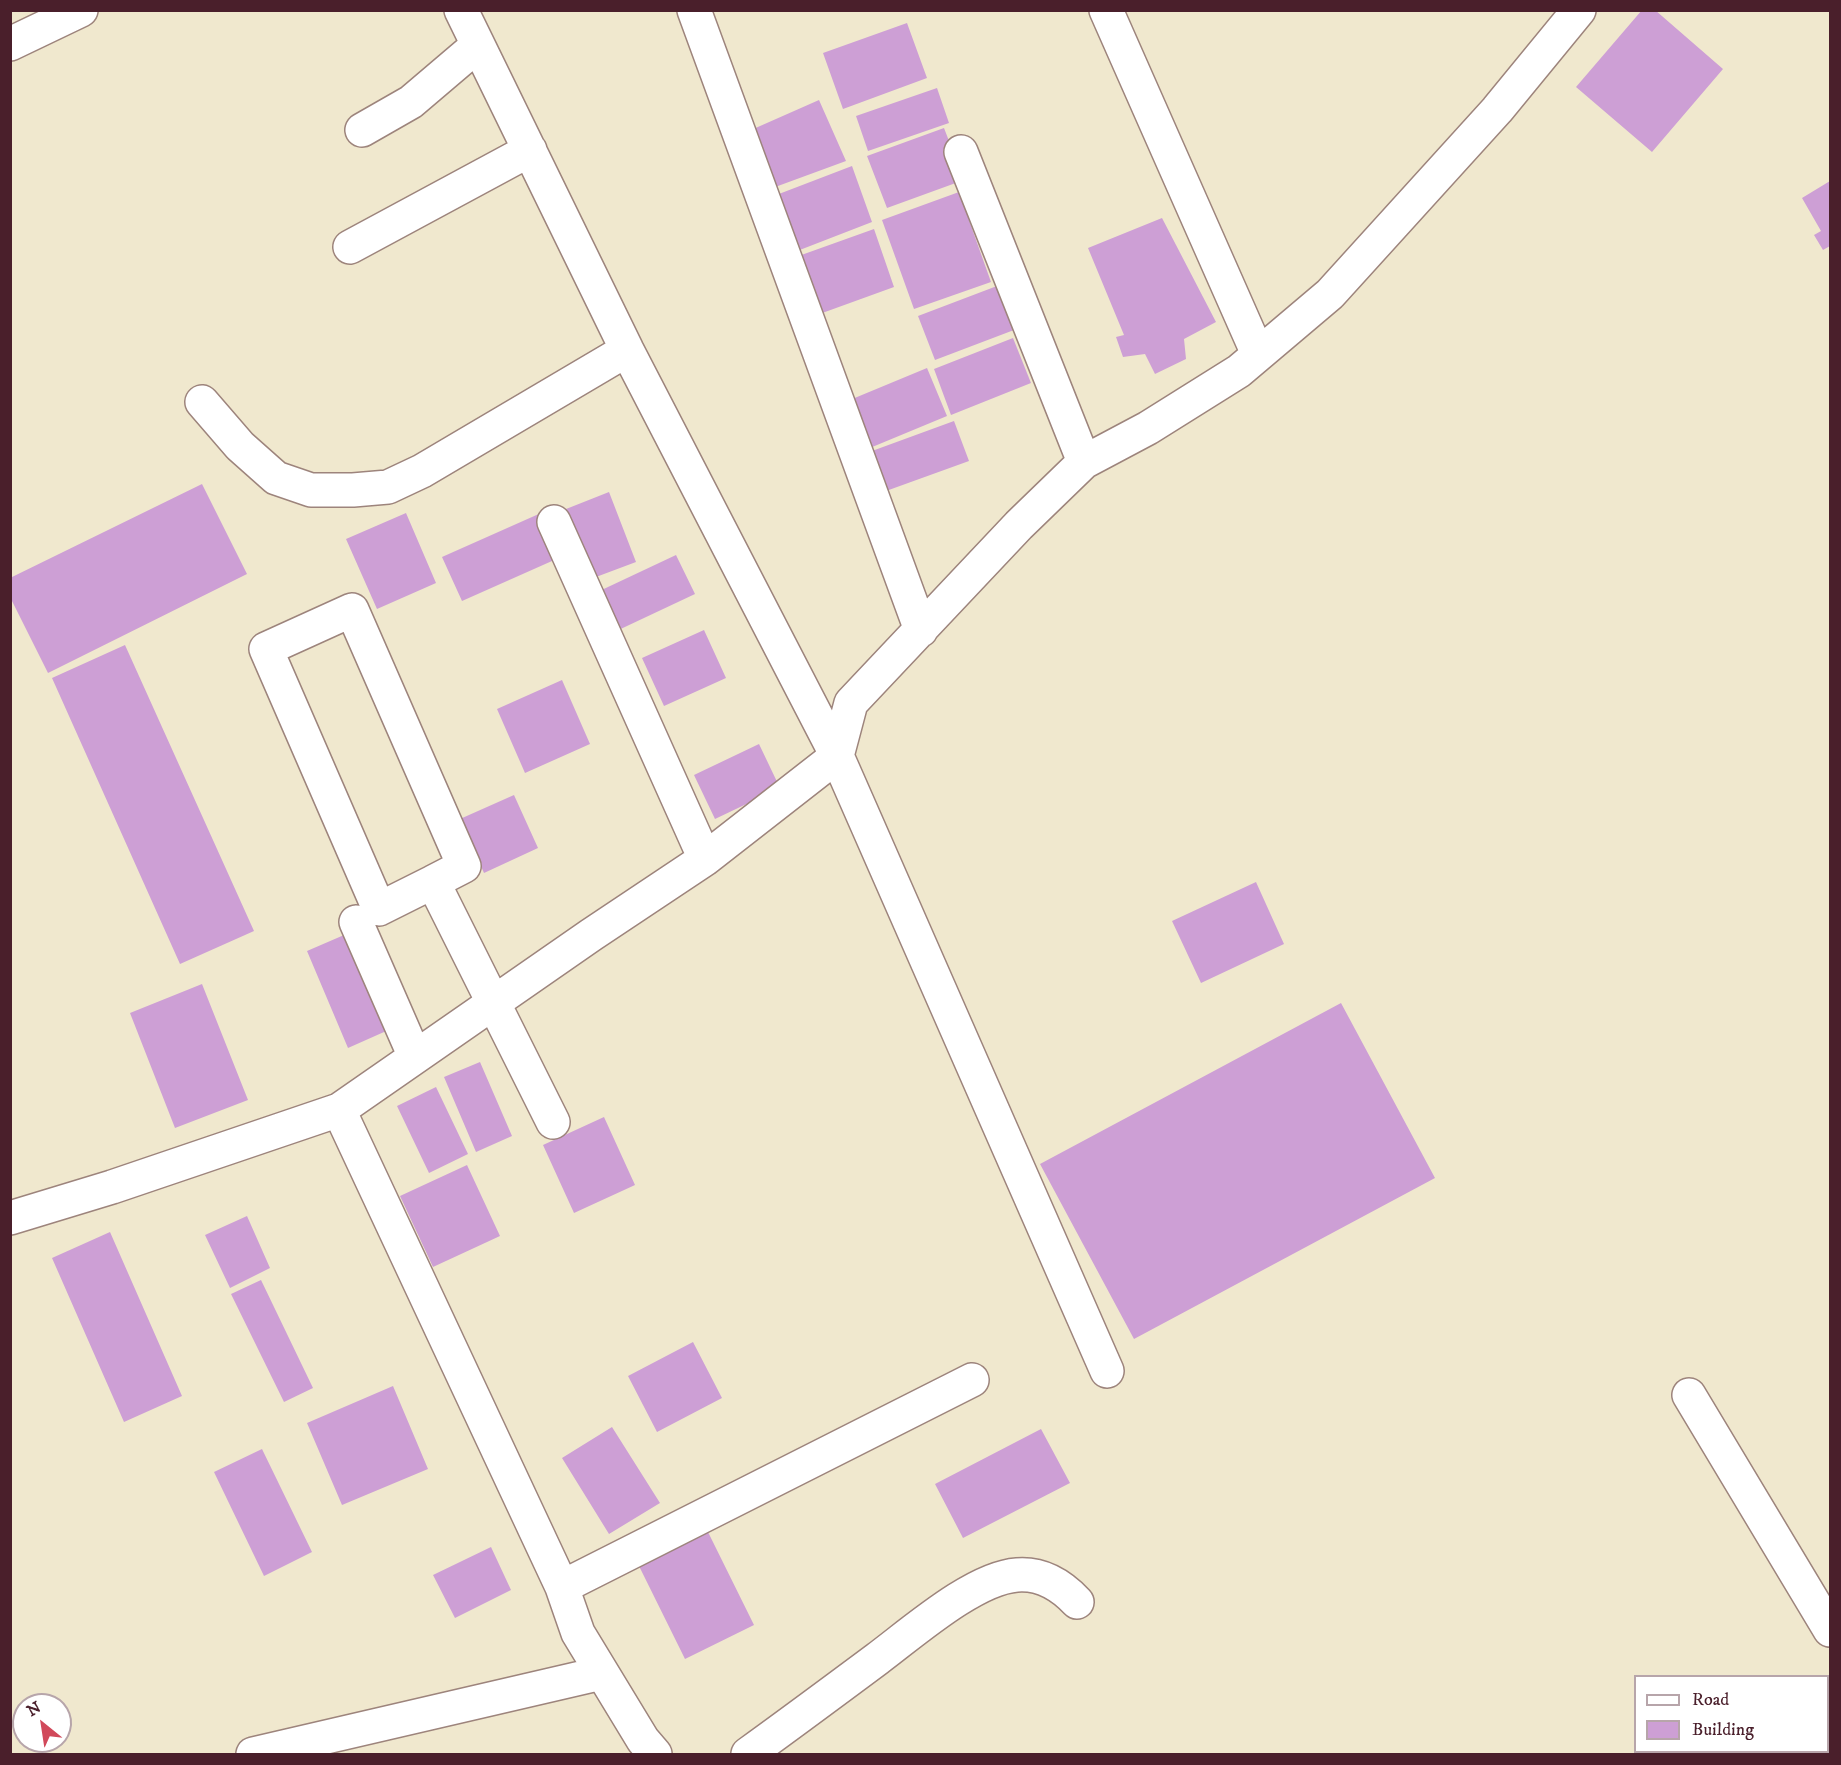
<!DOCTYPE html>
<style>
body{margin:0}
#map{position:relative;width:1841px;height:1765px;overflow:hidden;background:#f0e8ce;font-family:"IM FELL DW Pica",serif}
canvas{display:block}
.frame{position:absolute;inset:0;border:12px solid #4a1f2b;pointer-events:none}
.legend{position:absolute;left:1634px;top:1675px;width:195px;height:78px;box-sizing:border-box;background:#fff;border:2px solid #b7a5aa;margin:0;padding:8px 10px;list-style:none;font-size:18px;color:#4a1f2b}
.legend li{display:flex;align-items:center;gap:12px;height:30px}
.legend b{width:30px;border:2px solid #b7a5aa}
.north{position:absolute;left:12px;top:1693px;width:60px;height:60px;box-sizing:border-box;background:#fff;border:2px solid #b7a5aa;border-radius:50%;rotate:330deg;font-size:16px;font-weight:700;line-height:24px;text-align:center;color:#4a1f2b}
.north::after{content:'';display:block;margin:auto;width:21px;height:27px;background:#d1495b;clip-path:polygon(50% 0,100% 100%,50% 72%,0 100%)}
</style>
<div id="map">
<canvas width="1841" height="1765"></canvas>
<div class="frame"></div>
<ul class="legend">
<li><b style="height:8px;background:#fff"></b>Road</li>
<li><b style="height:16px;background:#cd9fd5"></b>Building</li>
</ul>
<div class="north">N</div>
</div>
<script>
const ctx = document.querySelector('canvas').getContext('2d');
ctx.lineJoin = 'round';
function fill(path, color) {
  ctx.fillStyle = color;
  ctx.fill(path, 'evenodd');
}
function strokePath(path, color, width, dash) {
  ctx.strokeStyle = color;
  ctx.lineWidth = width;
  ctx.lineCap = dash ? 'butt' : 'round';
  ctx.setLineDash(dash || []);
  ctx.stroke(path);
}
fill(new Path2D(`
 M1642 10H1655L1723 69 1652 152 1576 87Z
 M907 23 927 78 843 109 823 53Z
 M937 88 949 123 868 151 856 116Z
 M819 100 846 161 767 190 742 134Z
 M944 128 964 180 887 208 867 156Z
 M852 166 872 222 792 253 771 197Z
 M1830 181V246L1823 250 1814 235 1821 231 1802 198Z
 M959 192 991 282 914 309 882 220Z
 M1162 218 1216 322 1184 339 1186 359 1155 374 1145 354 1123 357 1116 337 1124 335 1088 248Z
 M874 229 894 287 814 316 793 258Z
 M997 286 1014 330 935 360 918 316Z
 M1013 338 1031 383 951 415 934 369Z
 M927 368 947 416 865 450 845 402Z
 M954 421 969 461 886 491 872 451Z
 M202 484 247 574 48 673 10 597V578Z
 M609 492 636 562 588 580 561 511Z
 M406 513 436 583 377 609 346 539Z
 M541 513 561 557 462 601 442 557Z
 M676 555 695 594 610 634 591 595Z
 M704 630 726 678 664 706 642 658Z
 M125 645 254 931 180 964 52 678Z
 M562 680 590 744 525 773 497 709Z
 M759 744 780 788 715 819 694 775Z
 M514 795 538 848 484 873 460 819Z
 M1256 882 1284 944 1201 983 1172 921Z
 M351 932 393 1028 348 1048 307 951Z
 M202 984 248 1100 175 1128 130 1013Z
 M1341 1003 1435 1178 1134 1339 1040 1164Z
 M480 1062 512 1136 476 1152 444 1077Z
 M436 1087 468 1154 429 1173 397 1106Z
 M604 1117 635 1185 574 1213 543 1145Z
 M467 1165 500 1236 433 1267 400 1196Z
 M247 1216 270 1268 230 1288 205 1235Z
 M110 1232 182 1396 124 1422 52 1258Z
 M261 1280 313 1388 284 1402 231 1294Z
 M693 1342 722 1398 657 1432 628 1376Z
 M393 1386 428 1469 342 1505 307 1423Z
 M612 1427 660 1503 609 1534 562 1458Z
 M1041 1429 1070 1483 963 1538 935 1484Z
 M262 1449 312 1552 264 1576 214 1472Z
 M708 1532 754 1625 685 1659 639 1566Z
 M491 1547 511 1590 455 1618 433 1575Z`), '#cd9fd5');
const minor = new Path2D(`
 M461 10 627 350 837 756 1107 1371
 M694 10 921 630
 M1106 10 1258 354
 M10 44 81 10
 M362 130 411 102 478 45
 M961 152 1084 462
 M350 247 530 150
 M202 402 240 446 276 478 311 490H353L388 487 422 471 627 350
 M554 522 705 859
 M433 882 464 866 352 610 266 649 379 909 433 882 553 1122
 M356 922 415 1057
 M10 1218 112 1187 339 1110
 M1689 1395 1830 1630
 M562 1587 972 1380
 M253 1754 602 1673
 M655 1754 643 1740 578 1633 562 1587 339 1110 591 935 705 859 837 756 851 703 1019 525 1084 462 1148 428 1239 371 1330 294 1497 110 1579 10
 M748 1754C791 1723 834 1691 877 1659 912 1633 974 1578 1017 1575 1042 1573 1061 1585 1077 1602`);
strokePath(minor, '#9d847c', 36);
strokePath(minor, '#fff', 33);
</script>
